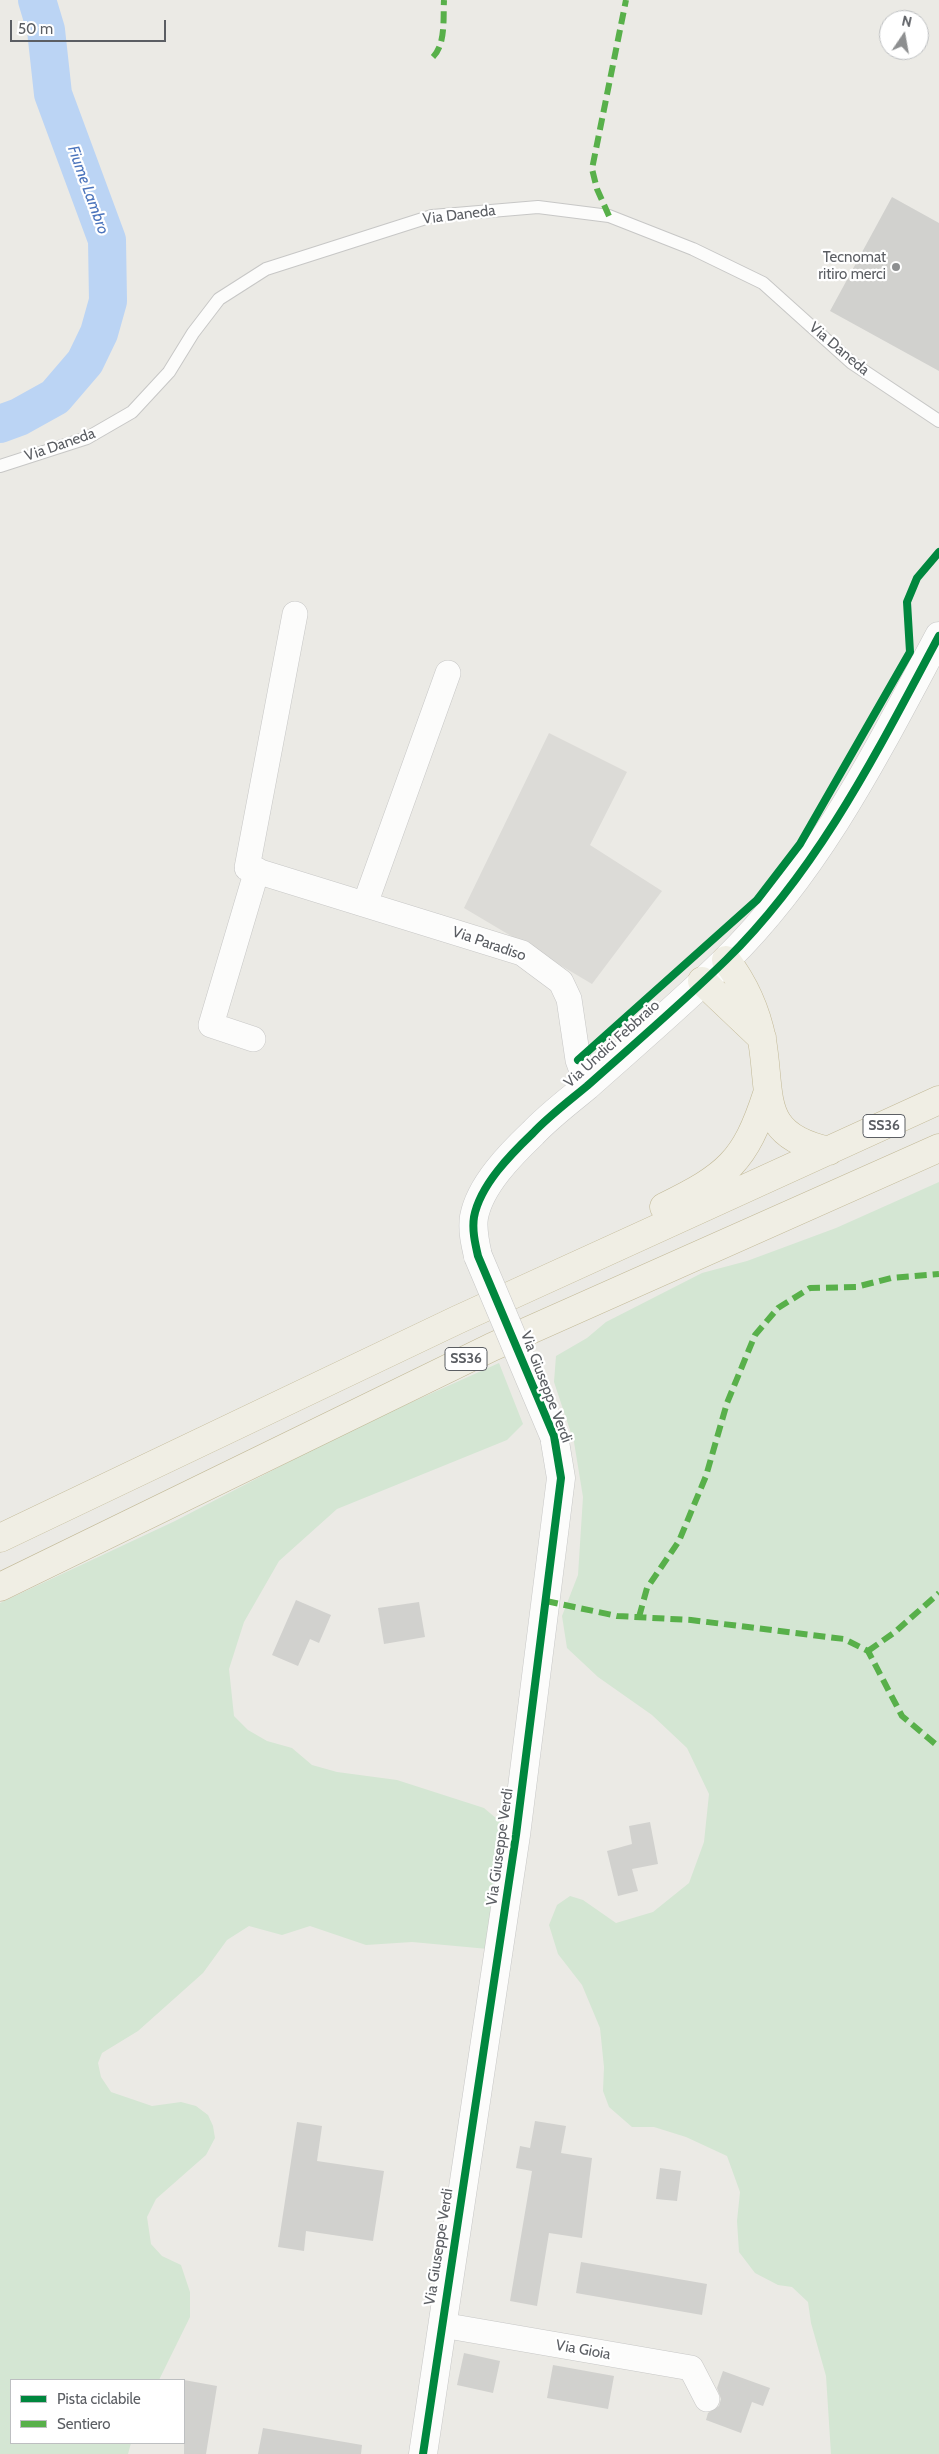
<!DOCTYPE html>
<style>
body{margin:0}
#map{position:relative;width:939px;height:2454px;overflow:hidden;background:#ebeae5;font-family:Cabin,sans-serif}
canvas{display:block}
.legend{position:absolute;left:10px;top:2379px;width:175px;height:65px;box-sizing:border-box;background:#fff;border:1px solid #bdbfc1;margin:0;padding:6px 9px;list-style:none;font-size:15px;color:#5b5e63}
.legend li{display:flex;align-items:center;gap:10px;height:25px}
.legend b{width:25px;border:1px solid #bdbfc1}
.north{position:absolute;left:879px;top:10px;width:50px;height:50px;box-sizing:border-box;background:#fff;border:1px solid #bdbfc1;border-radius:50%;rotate:12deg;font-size:14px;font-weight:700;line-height:20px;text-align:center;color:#5b5e63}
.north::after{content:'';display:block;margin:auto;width:18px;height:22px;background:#8d8f90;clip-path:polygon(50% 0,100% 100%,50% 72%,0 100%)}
.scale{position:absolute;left:10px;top:20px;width:156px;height:22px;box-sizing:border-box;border:2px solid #5b5e63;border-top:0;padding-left:6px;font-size:15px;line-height:18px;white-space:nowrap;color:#5b5e63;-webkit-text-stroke:4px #fff;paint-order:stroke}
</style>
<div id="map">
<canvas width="939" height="2454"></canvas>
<ul class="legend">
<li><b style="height:6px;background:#00873e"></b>Pista ciclabile</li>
<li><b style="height:6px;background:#58b04a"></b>Sentiero</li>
</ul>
<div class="north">N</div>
<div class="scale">50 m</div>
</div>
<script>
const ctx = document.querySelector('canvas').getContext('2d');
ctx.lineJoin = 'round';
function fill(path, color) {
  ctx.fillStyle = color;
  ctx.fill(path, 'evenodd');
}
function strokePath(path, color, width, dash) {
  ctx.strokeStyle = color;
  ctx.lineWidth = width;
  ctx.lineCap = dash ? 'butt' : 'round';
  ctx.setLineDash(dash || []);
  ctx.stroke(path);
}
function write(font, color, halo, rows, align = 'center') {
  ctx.font = font + ' Cabin,sans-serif';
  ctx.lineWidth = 4.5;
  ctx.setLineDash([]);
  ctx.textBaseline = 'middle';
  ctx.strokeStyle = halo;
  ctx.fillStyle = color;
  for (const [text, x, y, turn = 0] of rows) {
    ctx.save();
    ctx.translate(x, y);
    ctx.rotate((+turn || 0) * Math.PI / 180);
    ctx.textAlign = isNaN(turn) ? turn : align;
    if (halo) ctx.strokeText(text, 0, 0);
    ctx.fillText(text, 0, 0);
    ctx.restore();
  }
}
fill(new Path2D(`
 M549 733 627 772 590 845 662 891 592 984 464 908Z`), '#dcdbd7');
fill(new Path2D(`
 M939 1182V2454H831L826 2376 811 2323 808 2302 792 2287 778 2285 755 2273 739 2252 737 2221 740 2192 727 2156 686 2137 654 2127H632L609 2107 603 2091 604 2067 600 2028 582 1985 558 1954 549 1925 557 1905 570 1896 583 1900 616 1923 653 1912 689 1883 704 1842 709 1794 687 1748 652 1715 598 1677 567 1648 562 1616 578 1575 583 1497 574 1442 554 1382 556 1356 587 1338 606 1322 702 1273 747 1261 836 1228Z
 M499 1363 523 1424 507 1440 337 1509 279 1561 244 1622 229 1669 234 1716 248 1730 267 1741 292 1748 312 1765 337 1772 397 1780 484 1808 516 1835 499 1950 412 1942 366 1945 310 1926 282 1935 249 1926 227 1940 203 1973 138 2031 102 2053 98 2063 101 2077 111 2092 152 2106 181 2102 196 2106 208 2115 213 2126 215 2138 206 2155 156 2199 147 2217 151 2244 162 2256 181 2265 190 2292V2317L159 2380H11V2443H131L128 2454H0V1603L175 1521 354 1428Z`), '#d4e6d3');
strokePath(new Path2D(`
 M0 424 19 417 55 397 85 362 99 333 108 301 107 240 53 94 46 30 37 0`), '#bbd4f4', 38);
fill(new Path2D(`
 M892 197 939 223V371L830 311Z
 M296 1600 331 1615 319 1643 310 1639 298 1666 272 1655Z
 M419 1602 425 1637 384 1644 378 1608Z
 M650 1822 658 1864 632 1869 638 1891 618 1896 607 1851 632 1844 629 1826Z
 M535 2121 566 2126 561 2153 592 2158 582 2238 549 2233 537 2306 510 2301 532 2171 516 2168 520 2146 530 2148Z
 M297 2122 322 2126 317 2161 384 2171 373 2241 306 2231 304 2251 278 2247Z
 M660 2168 681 2171 677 2201 656 2199Z
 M581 2262 707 2284 702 2315 576 2293Z
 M464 2353 500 2361 493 2393 457 2385Z
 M553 2365 614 2376 608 2409 547 2398Z
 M723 2371 770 2388 763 2406 752 2402 741 2433 706 2420 708 2413 719 2406 721 2399 717 2388Z
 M184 2380 217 2386 206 2454H184Z
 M263 2428 362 2445 361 2454H258Z`), '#d1d1ce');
const service = new Path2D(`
 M0 466 87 438 132 412 169 372 193 333 219 299 266 269 432 216 538 207 609 216 693 249 763 283 852 363 939 421`);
const minor = new Path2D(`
 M295 614 247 868 522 953 561 982 569 999 578 1060 587 1085
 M365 904 448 673
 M253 1039 211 1025 257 870
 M442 2325 691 2368 707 2399`);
const tertiary = new Path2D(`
 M478 1256C475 1243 472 1230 474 1217 480 1185 511 1154 533 1133 549 1116 569 1101 587 1086 633 1045 681 1004 726 960 819 869 878 750 939 636
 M423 2454 516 1835 561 1478 554 1436`);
const trunk = new Path2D(`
 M726 960C745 985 756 1009 762 1040 772 1098 757 1135 829 1151
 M702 981 762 1038
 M664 1207C727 1176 745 1162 767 1094
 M0 1538 457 1320 939 1100
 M0 1587 492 1347 939 1148`);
strokePath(service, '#c7c7c6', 14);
strokePath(minor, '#c7c7c6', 26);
strokePath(tertiary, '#c7c7c6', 29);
strokePath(trunk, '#c1b895', 29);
strokePath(service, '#fcfcfb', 12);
strokePath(minor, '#fcfcfb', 25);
strokePath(tertiary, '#fcfcfb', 28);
strokePath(trunk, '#f0eee4', 28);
const tertiaryBridge = new Path2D(`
 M478 1256 554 1436`);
strokePath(tertiaryBridge, '#c7c7c6', 29, []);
strokePath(tertiaryBridge, '#fcfcfb', 28);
strokePath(new Path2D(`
 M433 57C446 44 443 18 444 0
 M609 216 597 189 592 169 626 0
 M546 1601 617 1616 691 1620 844 1639 868 1651 902 1716 939 1747
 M639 1617 647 1588 679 1541 706 1476 727 1403 755 1335 778 1308 810 1288 856 1287 891 1278 939 1274
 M868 1651 895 1632 939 1593`), '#58b04a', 6, [12, 6]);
strokePath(new Path2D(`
 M578 1060 757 900 800 844 910 652 907 602 917 578 939 552
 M423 2454 516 1835 561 1478 554 1436 478 1256C475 1243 472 1230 474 1217 480 1185 511 1154 533 1133 549 1116 569 1101 587 1086 633 1045 681 1004 726 960 819 869 878 750 939 636`), '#00873e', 8);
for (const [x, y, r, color] of [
 [896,267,5,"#8d8f90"]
]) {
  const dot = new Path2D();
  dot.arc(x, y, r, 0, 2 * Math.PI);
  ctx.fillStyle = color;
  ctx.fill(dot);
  strokePath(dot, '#fff', 2);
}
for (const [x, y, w] of [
 [884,1126,42],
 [466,1359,42]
]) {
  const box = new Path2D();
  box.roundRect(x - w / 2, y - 11.5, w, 23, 4);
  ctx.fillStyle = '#fff';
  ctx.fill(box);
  strokePath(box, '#5b5e63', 1);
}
write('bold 14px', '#5b5e63', null, [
 ["SS36",884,1126],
 ["SS36",466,1359]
]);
write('15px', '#5b5e63', '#fff', [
 ["Via Daneda",459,215,-7],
 ["Via Daneda",839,349,40],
 ["Via Daneda",60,445,-19],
 ["Via Paradiso",489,944,19],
 ["Via Undici Febbraio",612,1044,-42],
 ["Via Giuseppe Verdi",546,1387,69],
 ["Via Giuseppe Verdi",500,1847,-82],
 ["Via Giuseppe Verdi",439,2247,-81],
 ["Via Gioia",583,2350,10]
]);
write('15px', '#5b5e63', '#fff', [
 ["Tecnomat",886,258],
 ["ritiro merci",886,275]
], 'right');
write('italic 16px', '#4b74bc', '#fff', [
 ["Fiume Lambro",88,190,70]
]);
</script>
